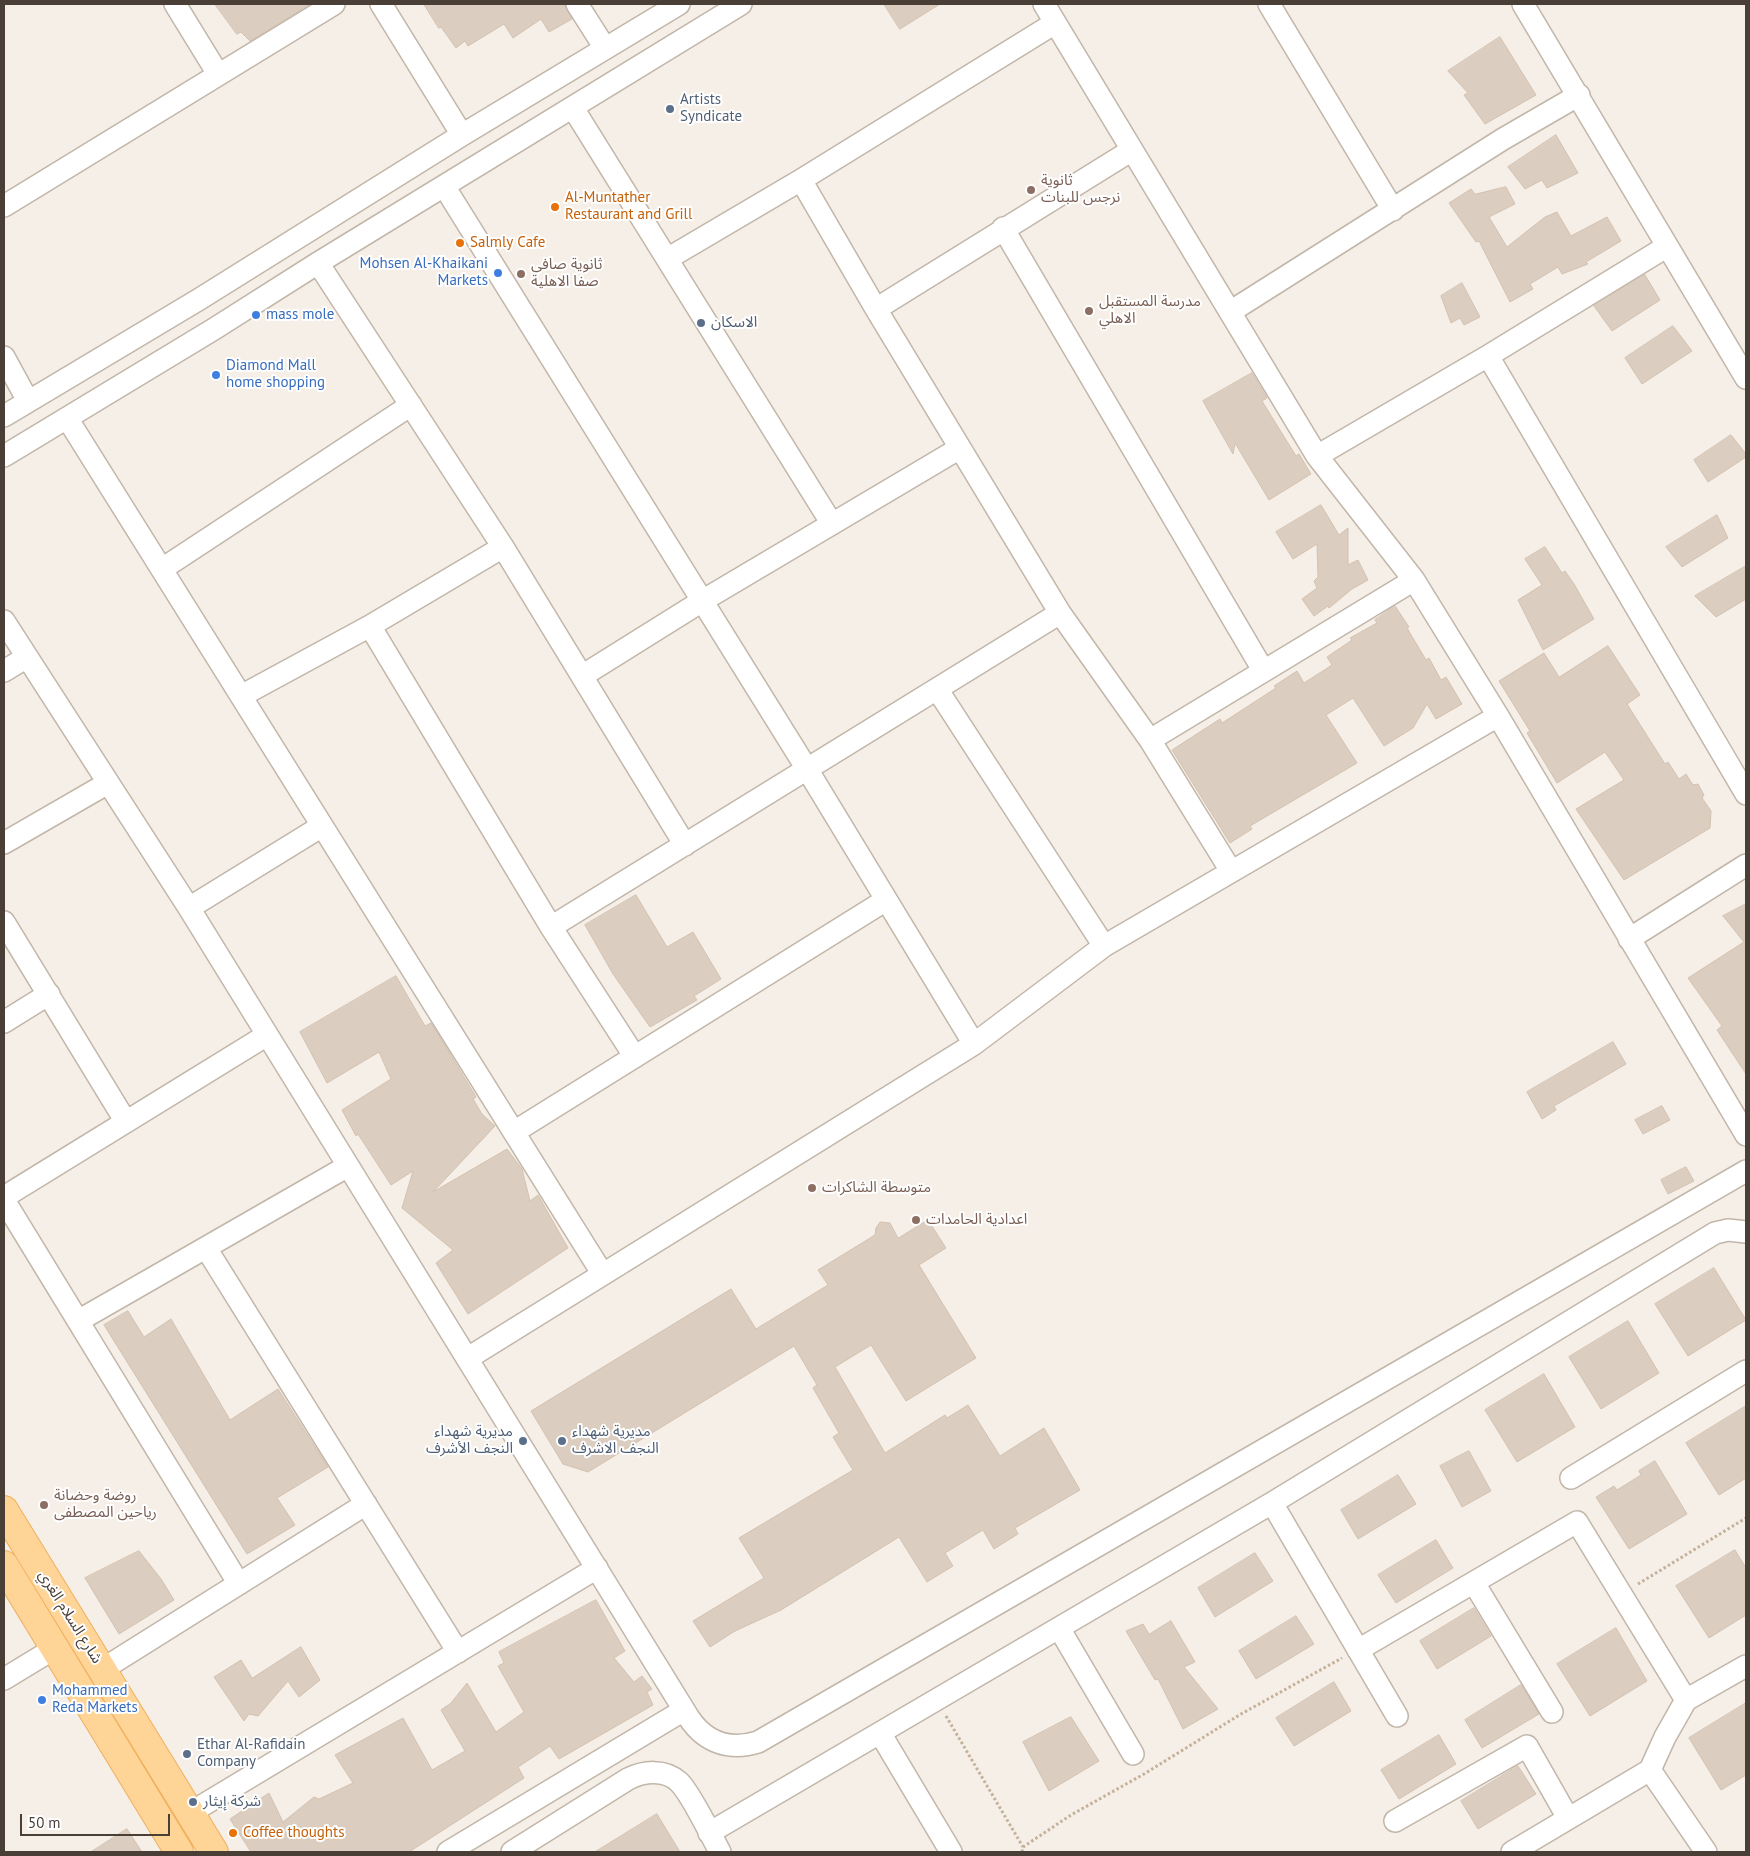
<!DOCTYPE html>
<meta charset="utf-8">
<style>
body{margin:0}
#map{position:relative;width:1750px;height:1856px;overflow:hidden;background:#f5efe8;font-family:"PT Sans",sans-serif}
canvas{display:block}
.frame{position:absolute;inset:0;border:5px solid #493f36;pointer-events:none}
.scale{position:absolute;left:20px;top:1814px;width:150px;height:22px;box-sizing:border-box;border:2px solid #493f36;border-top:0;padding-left:6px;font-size:15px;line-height:18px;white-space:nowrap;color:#493f36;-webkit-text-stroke:4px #fff;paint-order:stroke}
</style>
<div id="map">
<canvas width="1750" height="1856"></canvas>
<div class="frame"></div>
<div class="scale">50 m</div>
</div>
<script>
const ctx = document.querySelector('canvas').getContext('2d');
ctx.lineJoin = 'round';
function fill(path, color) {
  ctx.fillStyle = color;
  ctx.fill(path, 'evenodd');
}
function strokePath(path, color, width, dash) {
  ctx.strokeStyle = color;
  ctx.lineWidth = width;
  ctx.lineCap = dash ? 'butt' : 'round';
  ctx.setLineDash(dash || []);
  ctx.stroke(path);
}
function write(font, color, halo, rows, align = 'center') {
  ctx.font = font + ' "PT Sans","Noto Sans Arabic",sans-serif';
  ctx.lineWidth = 4;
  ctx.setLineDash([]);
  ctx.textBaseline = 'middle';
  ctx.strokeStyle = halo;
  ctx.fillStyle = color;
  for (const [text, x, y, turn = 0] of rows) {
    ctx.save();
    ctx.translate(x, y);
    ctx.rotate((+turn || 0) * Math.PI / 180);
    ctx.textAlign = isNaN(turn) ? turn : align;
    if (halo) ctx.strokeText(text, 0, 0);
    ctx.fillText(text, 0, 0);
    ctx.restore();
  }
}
const building = new Path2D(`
 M215 4H310L250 41 241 32 237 34Z
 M424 4H565L572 19 549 32 541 19 513 38 504 24 468 46 465 41 456 48 441 27 439 28Z
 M884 4H940L900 29Z
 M1500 37 1536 95 1485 124 1464 95 1468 93 1448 71Z
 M1556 135 1578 173 1547 188 1542 180 1525 189 1508 167Z
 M1506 187 1515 204 1489 217 1507 247 1545 217 1557 212 1571 236 1607 217 1621 241 1586 262 1588 264 1562 274 1558 267 1530 284 1533 289 1510 302 1479 241 1476 242 1449 203 1471 189 1475 194Z
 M1645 275 1660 300 1612 331 1594 306Z
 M1462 283 1480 317 1464 325 1460 318 1451 323 1441 296Z
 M1673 326 1692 351 1642 384 1625 358Z
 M1252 373 1267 398 1262 401 1296 456 1299 454 1311 474 1269 500 1235 443 1233 454 1203 401Z
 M1731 435 1746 454V457L1708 482 1694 460Z
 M1321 505 1339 535 1348 528V565L1358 560 1368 580 1352 589 1329 608 1328 606 1314 616 1302 599 1317 588 1314 581 1318 577 1317 544 1293 559 1276 532Z
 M1717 515 1728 538 1682 567 1666 547Z
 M1545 547 1562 573 1565 571 1574 584 1594 619 1543 650 1518 600 1542 585 1525 559Z
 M1746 566V599L1716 617 1695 596Z
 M1395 606 1409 627 1407 628 1426 660 1429 658 1441 680 1446 677 1462 704 1436 719 1427 704 1413 728 1384 746 1353 698 1326 715 1357 763 1250 826 1252 829 1230 843 1172 750 1220 719 1222 723 1276 688 1274 686 1297 671 1304 683 1332 665 1327 657 1352 640 1350 638 1377 623 1375 620Z
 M1608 646 1640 695 1627 704 1665 764 1668 762 1679 779 1686 774 1693 785 1698 784 1704 795 1702 798 1711 811 1710 828 1624 880 1576 809 1624 780 1605 752 1557 783 1527 733 1530 731 1499 681 1544 653 1559 677Z
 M636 895 667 947 693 932 721 979 694 996 697 1000 650 1027 613 974 585 925Z
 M1746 904V1074L1717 1030 1722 1026 1688 978 1744 942 1723 916Z
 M396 976 425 1026 431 1023 438 1034 476 1097 473 1099 482 1114 495 1126 433 1192 507 1149 522 1169 530 1201 538 1195 568 1248 468 1314 436 1263 453 1250 402 1208 413 1171 391 1185 358 1134 356 1136 342 1110 391 1079 379 1052 327 1083 300 1032Z
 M1613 1042 1626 1064 1554 1106 1556 1110 1542 1119 1527 1092Z
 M1662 1106 1670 1120 1643 1134 1635 1120Z
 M1686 1167 1694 1181 1668 1194 1661 1180Z
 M928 1220 946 1248 919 1265 976 1358 906 1401 871 1345 835 1367 885 1453 945 1415 947 1418 968 1405 1000 1456 1044 1428 1080 1490 1015 1528 1018 1534 994 1549 983 1530 945 1553 953 1566 927 1582 899 1537 781 1610 735 1631 710 1647 693 1621 764 1578 739 1538 853 1470 833 1437 839 1433 813 1388 817 1385 794 1346 588 1472 563 1464 531 1411 731 1289 756 1329 828 1285 818 1270 875 1235 876 1228 880 1222 890 1223 898 1238Z
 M1714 1268 1746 1320 1688 1356 1655 1304Z
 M128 1311 144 1337 171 1319 230 1420 278 1389 328 1467 277 1498 295 1525 247 1554 104 1325Z
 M1628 1321 1659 1373 1601 1409 1569 1357Z
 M1544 1374 1575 1427 1517 1462 1485 1410Z
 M1746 1406V1478L1719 1495 1686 1443Z
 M1469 1451 1491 1491 1462 1507 1440 1466Z
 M1655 1461 1687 1514 1629 1549 1596 1497 1614 1486 1617 1490 1641 1475 1639 1471Z
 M1398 1475 1416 1504 1358 1539 1341 1510Z
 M1436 1540 1453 1568 1396 1603 1378 1575Z
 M1735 1550 1746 1568V1615L1709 1638 1676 1586Z
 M139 1551 161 1579 174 1600 119 1634 85 1578Z
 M1255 1553 1273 1581 1215 1617 1198 1588Z
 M596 1600 625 1651 614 1658 634 1682 642 1676 652 1689 647 1692 653 1705 559 1759 550 1746 518 1767 524 1778 409 1852H251L230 1819 269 1793 283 1822 314 1797 319 1799 353 1783 335 1755 403 1718 432 1770 465 1751 441 1710 451 1703 467 1683 496 1732 524 1712 498 1666 504 1663 499 1652Z
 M1474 1608 1491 1636 1437 1669 1420 1641Z
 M1296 1616 1314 1644 1256 1679 1239 1651Z
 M1171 1621 1195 1662 1184 1667 1218 1709 1183 1729 1158 1679 1155 1680 1126 1631 1143 1624 1149 1634Z
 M1616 1628 1647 1681 1590 1716 1557 1664Z
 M301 1647 320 1680 299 1697 288 1681 258 1716 249 1714 244 1721 214 1677 241 1660 252 1678Z
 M1334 1682 1351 1711 1294 1746 1276 1718Z
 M1521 1685 1539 1714 1482 1748 1465 1720Z
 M1746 1703V1775L1721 1790 1689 1738Z
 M1071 1717 1099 1761 1049 1791 1023 1742Z
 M1439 1735 1456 1764 1399 1799 1381 1770Z
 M1518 1766 1536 1794 1478 1829 1461 1801Z
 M657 1814 680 1852H595Z
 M127 1829 142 1852H91Z`);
fill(building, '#dbcdbf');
strokePath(building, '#d3c1af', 1);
const minor = new Path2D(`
 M175 4 218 74
 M381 4 462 135
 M577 4 605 48
 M1044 4 1317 456 1414 580 1498 716 1746 1135
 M1269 4 1393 210
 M1523 4 1746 378
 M573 108 832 524
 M801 180 876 309 1060 613 1150 740 1231 871
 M444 186 807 769 974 1044
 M4 206 334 4
 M1003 228 1263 670
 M667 259 801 180 1055 23
 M318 263 503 547 685 845
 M876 309 1132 150
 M1230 312 1503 139 1579 95
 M1488 356 1746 794
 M4 357 28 401
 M4 416 198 300 462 135 679 4
 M67 418 602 1273
 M4 456 214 329 318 263 741 4
 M1317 456 1488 356 1666 247
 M162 569 411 405
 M4 621 189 908 689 1718C705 1742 729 1751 758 1742L1746 1171
 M370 626 551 927 635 1057
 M4 671 27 657
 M582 676 702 601 960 448
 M937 689 1104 946
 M241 696 370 626 503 547
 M1150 740 1414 580
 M4 843 108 783
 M189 908 322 826
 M4 922 126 1122
 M551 927 1060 613
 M1629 939 1746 865
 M4 1022 49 994
 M514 1132 886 900
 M4 1197 267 1035
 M4 1200 239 1584
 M206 1248 458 1652
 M78 1321 348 1166
 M468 1358 974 1044 1104 946 1498 716
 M1571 1478 1746 1371
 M1272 1503 1397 1716
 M1474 1583 1552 1712
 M1059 1628 1133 1754
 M1358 1650 1577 1522 1686 1700
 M103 1669 366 1504
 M4 1679 55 1648
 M880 1733 951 1852
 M1650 1770 1706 1852
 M190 1813 597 1568
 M1395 1821 1527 1746 1568 1818
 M709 1833 1272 1503 1715 1233 1728 1230 1746 1232
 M448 1852 684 1710
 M512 1852 628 1779C644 1771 665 1769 679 1782 690 1792 712 1837 720 1852
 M1512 1852 1650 1770 1665 1737 1686 1700 1746 1666`);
const major = new Path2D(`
 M4 1510 214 1852
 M4 1565 179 1852`);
strokePath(minor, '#c2b6a9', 24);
strokePath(major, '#eeb05d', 30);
strokePath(new Path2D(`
 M1638 1584 1746 1518
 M946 1716 1023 1847
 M1022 1852 1023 1847 1071 1815 1144 1774 1241 1714 1342 1658`), '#c5b099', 3, [2.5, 2.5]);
strokePath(minor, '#fff', 21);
strokePath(major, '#ffd497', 28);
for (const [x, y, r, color] of [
 [670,109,5,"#5c6f8a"],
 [1031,190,5,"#8d6e63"],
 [555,207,5,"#e8710a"],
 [460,243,5,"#e8710a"],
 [498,273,5,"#3f7fe0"],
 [521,274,5,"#8d6e63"],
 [1089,311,5,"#8d6e63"],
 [256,315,5,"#3f7fe0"],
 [701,323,5,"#5c6f8a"],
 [216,375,5,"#3f7fe0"],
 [812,1188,5,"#8d6e63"],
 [916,1220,5,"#8d6e63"],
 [523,1441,5,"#5c6f8a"],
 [562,1441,5,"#5c6f8a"],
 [44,1505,5,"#8d6e63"],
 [42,1700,5,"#3f7fe0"],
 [187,1754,5,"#5c6f8a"],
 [193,1802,5,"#5c6f8a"],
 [233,1833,5,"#e8710a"]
]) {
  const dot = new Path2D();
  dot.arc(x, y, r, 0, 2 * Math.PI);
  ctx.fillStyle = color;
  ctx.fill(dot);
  strokePath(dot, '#fff', 2);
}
write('15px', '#4e5e75', '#fff', [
 ["Artists",680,100],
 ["Syndicate",680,117],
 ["الاسكان",711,323],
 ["مديرية شهداء",513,1432,"right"],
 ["النجف الأشرف",513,1449,"right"],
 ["مديرية شهداء",572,1432],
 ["النجف الاشرف",572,1449],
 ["Ethar Al-Rafidain",197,1745],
 ["Company",197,1762],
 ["شركة إيثار",203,1802]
], 'left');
write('15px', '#785e54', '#fff', [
 ["ثانوية",1041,181],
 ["نرجس للبنات",1041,198],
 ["ثانوية صافي",531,265],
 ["صفا الاهلية",531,282],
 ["مدرسة المستقبل",1099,302],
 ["الاهلي",1099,319],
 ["متوسطة الشاكرات",822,1188],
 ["اعدادية الحامدات",926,1220],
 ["روضة وحضانة",54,1496],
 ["رياحين المصطفى",54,1513]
], 'left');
write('15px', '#c56008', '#fff', [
 ["Al-Muntather",565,198],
 ["Restaurant and Grill",565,215],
 ["Salmly Cafe",470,243],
 ["Coffee thoughts",243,1833]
], 'left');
write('15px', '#366cbe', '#fff', [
 ["Mohsen Al-Khaikani",488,264,"right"],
 ["Markets",488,281,"right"],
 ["mass mole",266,315],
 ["Diamond Mall",226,366],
 ["home shopping",226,383],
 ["Mohammed",52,1691],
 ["Reda Markets",52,1708]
], 'left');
write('15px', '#493f36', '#fff', [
 ["شارع السلام الغري",70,1617,58]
]);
</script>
